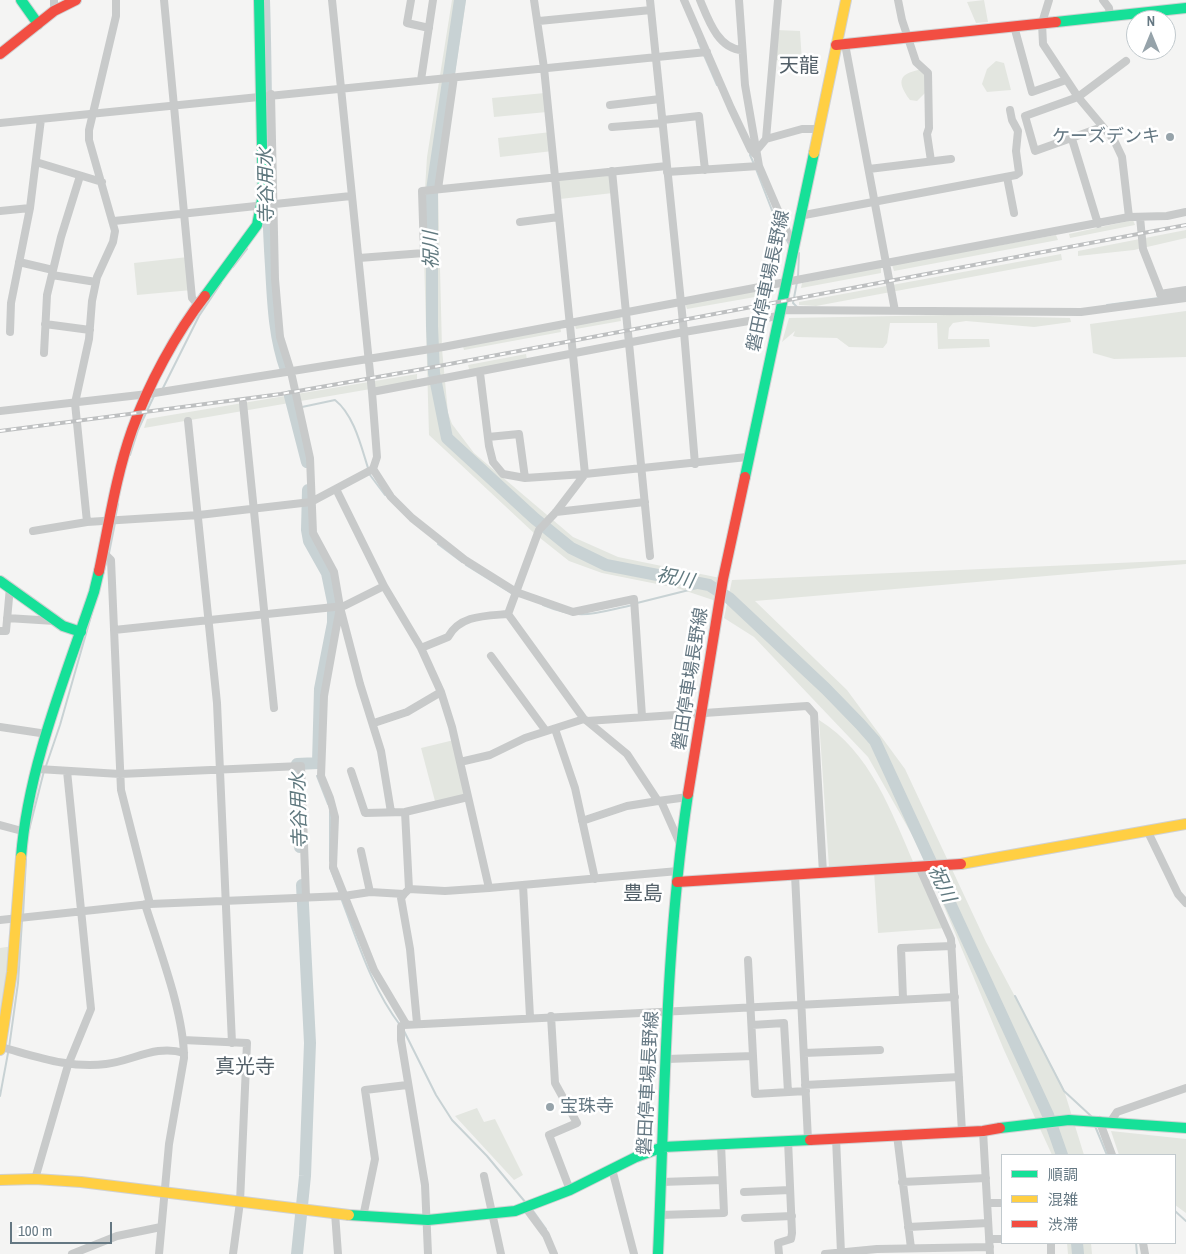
<!DOCTYPE html>
<meta charset="utf-8">
<style>
body{margin:0}
#map{position:relative;width:1186px;height:1254px;overflow:hidden;background:#f4f4f3;font-family:"Archivo Narrow","Noto Sans JP",sans-serif}
canvas{display:block}
.legend{position:absolute;left:1001px;top:1154px;width:175px;height:90px;box-sizing:border-box;background:#fff;border:1px solid #c1c9cd;margin:0;padding:6px 9px;list-style:none;font-size:15px;color:#647782}
.legend li{display:flex;align-items:center;gap:10px;height:25px}
.legend b{width:25px;border:1px solid #c1c9cd}
.north{position:absolute;left:1126px;top:10px;width:50px;height:50px;box-sizing:border-box;background:#fff;border:1px solid #c1c9cd;border-radius:50%;rotate:0deg;font-size:14px;font-weight:700;line-height:20px;text-align:center;color:#647782}
.north::after{content:'';display:block;margin:auto;width:18px;height:22px;background:#96a3aa;clip-path:polygon(50% 0,100% 100%,50% 72%,0 100%)}
.scale{position:absolute;left:10px;top:1222px;width:102px;height:22px;box-sizing:border-box;border:2px solid #647782;border-top:0;padding-left:6px;font-size:15px;line-height:18px;white-space:nowrap;color:#647782;-webkit-text-stroke:4px #fff;paint-order:stroke}
</style>
<div id="map">
<canvas width="1186" height="1254"></canvas>
<ul class="legend">
<li><b style="height:6px;background:#16e098"></b>順調</li>
<li><b style="height:6px;background:#ffcf43"></b>混雑</li>
<li><b style="height:6px;background:#f24e42"></b>渋滞</li>
</ul>
<div class="north">N</div>
<div class="scale">100 m</div>
</div>
<script>
const ctx = document.querySelector('canvas').getContext('2d');
ctx.lineJoin = 'round';
function fill(path, color) {
  ctx.fillStyle = color;
  ctx.fill(path, 'evenodd');
}
function strokePath(path, color, width, dash) {
  ctx.strokeStyle = color;
  ctx.lineWidth = width;
  ctx.lineCap = dash ? 'butt' : 'round';
  ctx.setLineDash(dash || []);
  ctx.stroke(path);
}
function write(font, color, halo, rows, align = 'center') {
  ctx.font = font + ' "Archivo Narrow","Noto Sans JP",sans-serif';
  ctx.lineWidth = 5;
  ctx.setLineDash([]);
  ctx.textBaseline = 'middle';
  ctx.strokeStyle = halo;
  ctx.fillStyle = color;
  for (const [text, x, y, turn = 0] of rows) {
    ctx.save();
    ctx.translate(x, y);
    ctx.rotate((+turn || 0) * Math.PI / 180);
    ctx.textAlign = isNaN(turn) ? turn : align;
    if (halo) ctx.strokeText(text, 0, 0);
    ctx.fillText(text, 0, 0);
    ctx.restore();
  }
}
fill(new Path2D(`
 M452 0H466L438 187 442 349 448 413 452 424 474 453 573 537 618 557 730 580 716 601 677 588 602 573 569 561 535 534 429 435 423 221 427 157Z
 M984 0 988 22 976 23 967 2Z
 M776 30 800 31 802 62 774 60Z
 M996 61 1004 63 1011 90 987 92 982 84 987 69Z
 M923 69 928 75 926 92 917 101 910 100C895 80 900 73 923 69Z
 M545 93 547 112 494 117 492 98Z
 M551 132 553 151 500 157 498 138Z
 M611 174 613 193 560 199 557 180Z
 M1133 220 1135 225 1070 238 1069 234Z
 M1186 230V238L1134 250 1078 256V251Z
 M1056 235 1058 240 894 271 892 265Z
 M1061 254 1062 260 816 306 799 305V302Z
 M188 257 192 290 137 295 134 263Z
 M881 267V273L801 288 802 283Z
 M771 288 772 294 687 309 685 303Z
 M1186 311V357L1114 359 1093 353 1090 324Z
 M620 315 621 321 576 329 574 323Z
 M949 315 1070 318 1071 322 1034 327 966 321 953 323 949 328 948 339H989L990 347 938 349 937 323H890L887 343 883 348 849 347 837 338 797 337 793 336 795 331 782 342 789 318Z
 M560 325 561 332 464 350 462 343Z
 M526 354 527 360 470 372 468 365Z
 M417 374V381L144 428 147 419Z
 M1186 560V564L755 601 847 690 905 769 986 942 1063 1087 1084 1155H1052L1004 1050 920 849 868 757 754 637 724 618 732 580Z
 M819 720C870 751 892 813 915 866 924 887 936 907 946 928L878 933 874 871 905 869 829 867Z
 M454 740 468 797 436 805 421 748Z
 M13 946 0 1019V948Z
 M477 1108 484 1122 495 1119 523 1175 514 1180 455 1116Z
 M1111 1131 1186 1139V1213L1175 1205V1155H1119Z
 M1067 1243H1091L1092 1254H1068Z`), '#e3e6e0');
strokePath(new Path2D(`
 M698 41 702 51
 M704 55 717 85
 M750 155 754 164
 M756 169 775 218 790 246
 M261 227 267 218
 M796 251 799 253 798 277
 M233 267 247 249
 M797 282 793 303 797 307
 M1107 305 1159 298
 M163 388 199 316 221 283
 M302 407 335 400C354 415 361 446 368 468
 M130 455 138 430 154 396
 M370 475 385 495
 M115 519 118 504
 M438 544 462 562
 M109 553 115 523
 M466 565 511 593
 M637 603 709 585
 M543 605C582 621 594 613 633 605
 M46 766 60 725 107 560
 M317 776 328 804
 M28 834 44 771
 M330 861V811
 M330 868 340 894
 M341 898C358 942 371 987 400 1025
 M23 916 26 859
 M1015 996 1064 1091 1091 1116
 M404 1031 436 1095 452 1120 487 1156 526 1203
 M9 1048 18 983 22 921
 M0 1096 8 1053
 M1095 1126 1107 1155
 M531 1208 546 1229
 M1175 1211 1186 1221
 M1136 1243 1137 1254`), '#c8d2d4', 2);
strokePath(new Path2D(`
 M264 0C267 89 265 177 271 266 273 302 274 336 286 370
 M460 0 432 190V326L434 373 447 438 534 518 571 548 606 565 709 585 729 598 826 689 860 724 875 741 1048 1115 1062 1155
 M290 396 307 462
 M300 847 297 764 318 763 320 689 333 623V602L327 573 309 541 307 530 308 490
 M1077 1243 1078 1254
 M297 1254 305 1176 310 1043 302 885`), '#c8d2d4', 12);
const fast = new Path2D(`
 M21 0 38 24
 M1056 22 1186 8
 M205 296 257 225 263 195 259 0
 M745 477 814 153
 M0 581 63 626 81 632
 M21 857C28 767 65 678 94 592L99 571
 M1000 1128 1069 1120 1186 1128
 M349 1215 428 1220 515 1211 570 1190 636 1157 663 1147 810 1140
 M658 1254C665 1101 665 946 688 794`);
const slow = new Path2D(`
 M814 153 846 0
 M961 864 1186 824
 M0 1050 12 972 21 857
 M0 1180 35 1179 81 1182 349 1215`);
const jam = new Path2D(`
 M836 45 1056 22
 M0 54 54 11 76 0
 M99 571C109 524 116 475 132 430 148 385 176 333 205 296
 M688 794 723 579 745 477
 M677 882 961 864
 M810 1140 983 1131 1000 1128`);
strokePath(fast, '#d0d1d2', 12);
strokePath(slow, '#d0d1d2', 12);
strokePath(jam, '#d0d1d2', 12);
strokePath(new Path2D(`
 M164 0 192 298 198 305
 M411 0 407 23 429 28
 M650 0 684 332 778 316
 M684 0 731 108 751 150 757 156
 M700 0C708 19 718 49 742 50
 M739 0 745 85 759 166 789 236 794 242
 M898 0 902 20 916 62 928 73 929 128 927 134 931 161
 M1049 0 1042 23 1043 44 1078 97 1114 140 1122 157 1129 217
 M1103 0 1109 8 1110 16
 M54 11V0
 M539 21 651 10
 M1014 26 1032 92 1066 80
 M845 44 895 311
 M421 80 433 0
 M271 94 275 279 280 337 291 372 310 458 313 533 334 572 340 607 324 696 321 776 330 798 335 817 333 867 374 970 406 1024
 M610 105 660 99
 M663 120 699 116 705 170
 M0 123 707 52
 M612 127 663 123
 M1102 127 1035 151 1025 116 1078 97 1126 61
 M766 139 778 0
 M1072 139 1098 224
 M756 151 766 139 802 129H819
 M36 162 102 182
 M869 169 951 159
 M612 171 650 556
 M667 172 759 166
 M1007 177 1014 213
 M438 189 454 77
 M0 211 30 208
 M799 216 1016 175 1019 173 1016 151 1018 131 1012 120 1010 110
 M1140 217 1143 249 1163 300
 M114 221 351 196
 M520 222 559 217
 M359 258 424 253 422 191 667 166
 M19 262 53 270
 M52 275 96 282
 M1160 294 1186 290
 M780 310 1081 312 1186 298
 M45 324 90 330
 M10 332 11 303 30 208 41 119
 M44 353 47 295 61 237 80 176
 M480 373 489 446 493 462 503 474 525 478 585 474 747 457
 M372 392 684 332 695 464
 M243 403 274 708
 M0 411 148 394 443 347 1129 217 1167 216 1186 212
 M188 421 217 703 232 1043
 M488 437 519 434 525 478
 M373 469 391 497 412 518 465 560 516 592 573 612 634 599 642 716
 M336 489 384 586 421 648 441 692 452 727 489 888
 M556 512 645 502
 M87 522 75 403 89 339 92 301 97 277 113 242 115 231 89 140V130L116 16V0
 M33 531 87 522 199 515 311 502 373 469 377 457 372 392 332 0
 M103 552 111 560 121 790 150 904
 M341 611 360 684 381 751 391 812
 M508 614 539 530 556 512 585 474 544 68 534 0
 M7 618 55 621
 M114 630 344 606 384 586
 M0 631H6L10 587
 M421 648 448 637C460 615 485 616 508 614L584 719
 M491 656 546 731
 M587 721 627 754 658 801 688 797
 M374 723 407 712 441 692
 M0 727 47 734
 M555 729 575 788 595 879
 M460 762 490 755 525 738 584 719 587 721 807 706 814 714 823 873
 M38 769 120 774 301 766 306 897
 M351 771 365 813 405 812 468 797
 M661 801 681 846
 M405 812 409 889
 M582 821 627 806 658 801
 M0 825 22 831
 M1147 830 1178 894 1186 903
 M361 851 370 892
 M920 869 951 939 962 1132
 M795 875 808 1140
 M523 885 530 1017
 M404 894 401 898 410 949 417 1023
 M145 904C159 949 184 1013 184 1058L169 1144 159 1254
 M0 920 150 904 344 896 370 892 404 894 409 889 445 891 489 888 678 871
 M748 960 755 1094 806 1091
 M903 999 901 948 952 946
 M551 1016 555 1083 577 1123 549 1135 570 1190
 M752 1025 784 1023 788 1092
 M183 1040 247 1043 240 1202 233 1254
 M1 1047C35 1056 70 1069 106 1064 133 1061 156 1044 184 1053
 M804 1053 880 1050
 M667 1059 753 1056
 M805 1085 959 1077
 M1099 1120 1112 1155
 M1111 1121 1117 1112 1186 1088
 M983 1131 990 1254
 M897 1135 911 1248
 M836 1138 841 1253
 M612 1169 634 1254
 M484 1176 501 1254
 M35 1179 68 1065 91 1009 67 771
 M661 1182 722 1180
 M902 1182 986 1178
 M744 1192 790 1190
 M987 1203H1002
 M526 1208 546 1235 554 1254
 M335 1213 338 1254
 M660 1215 724 1213 721 1144
 M363 1217 375 1159 365 1090 407 1085
 M745 1218 792 1216
 M908 1227 988 1223
 M989 1239H1002
 M1051 1243V1254
 M1143 1243 1145 1254
 M72 1254 117 1236 161 1227
 M428 1254 425 1185 401 1040V1026L404 1025 955 997
 M779 1254 778 1243 791 1239 792 1233 788 1140
 M825 1254 877 1249 990 1247`), '#c8caca', 8);
strokePath(fast, '#16e098', 10);
strokePath(slow, '#ffcf43', 10);
strokePath(jam, '#f24e42', 10);
const rail = new Path2D(`
 M0 431 281 394 423 369 1186 225`);
strokePath(rail, '#bec0c1', 4);
strokePath(rail, '#fff', 2, [5.5]);
for (const [x, y, r, color] of [
 [1170,137,5,"#96a3aa"],
 [550,1107,5,"#96a3aa"]
]) {
  const dot = new Path2D();
  dot.arc(x, y, r, 0, 2 * Math.PI);
  ctx.fillStyle = color;
  ctx.fill(dot);
  strokePath(dot, '#fff', 2);
}
write('18px', '#647782', '#fff', [
 ["ケーズデンキ",1160,137],
 ["宝珠寺",560,1107,"left"]
], 'right');
write('18px', '#647782', '#fff', [
 ["磐田停車場長野線",769,281,-78],
 ["磐田停車場長野線",691,679,-81],
 ["磐田停車場長野線",649,1083,-87]
]);
write('italic 19px', '#60797f', '#fff', [
 ["寺谷用水",267,186,-91],
 ["祝川",432,250,-91],
 ["祝川",675,579,11],
 ["寺谷用水",300,811,-92],
 ["祝川",941,884,65]
]);
write('20px', '#525f68', '#fff', [
 ["天龍",799,67],
 ["豊島",643,895],
 ["真光寺",245,1068]
]);
</script>
